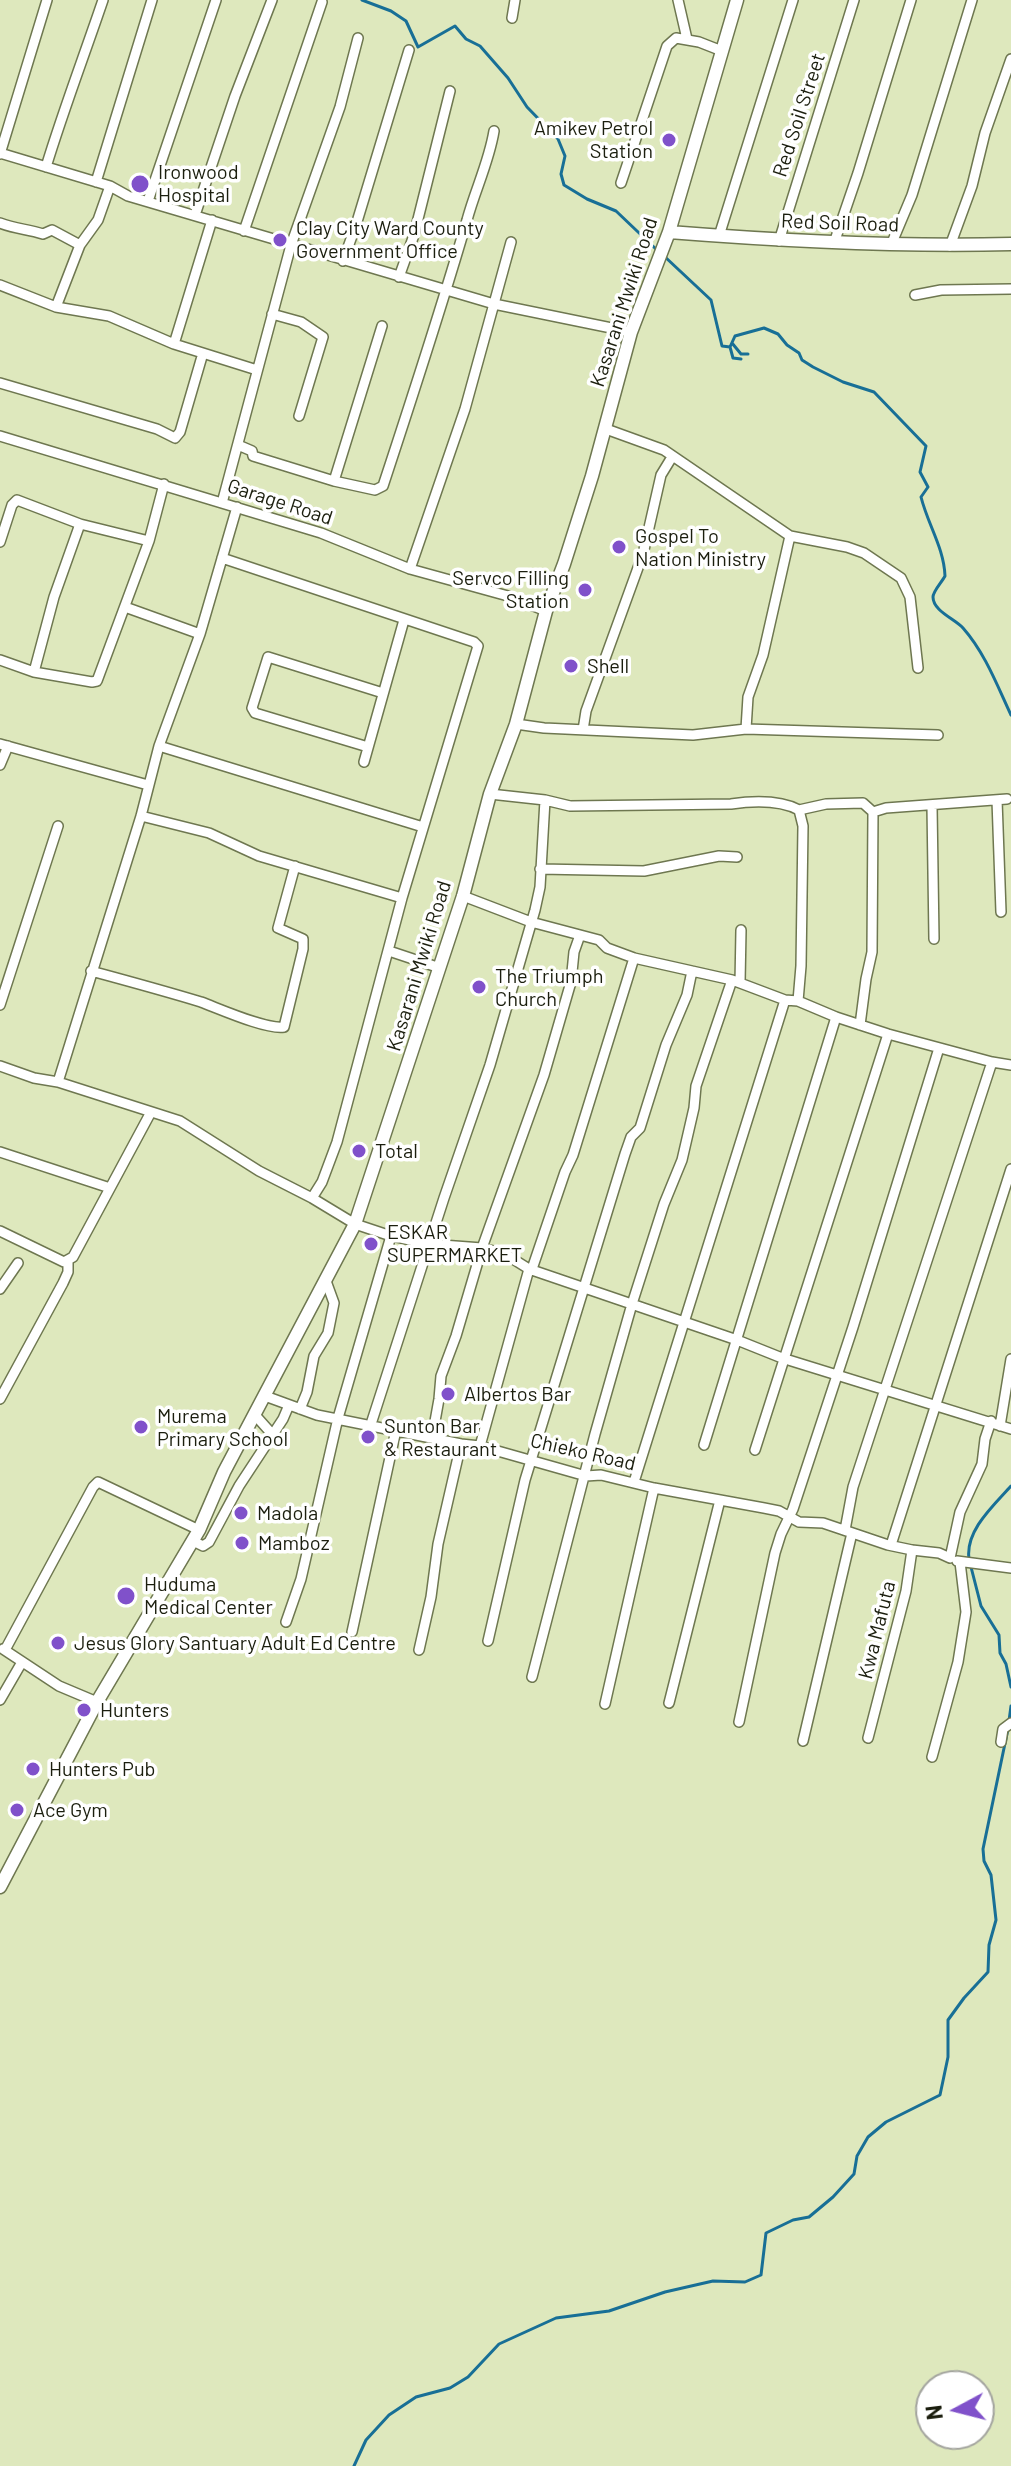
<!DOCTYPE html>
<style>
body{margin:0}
#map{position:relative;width:1011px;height:2466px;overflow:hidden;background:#dee8bd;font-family:Barlow,sans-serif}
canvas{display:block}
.north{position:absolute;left:915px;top:2370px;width:80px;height:80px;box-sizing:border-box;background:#fff;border:2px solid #a4a59f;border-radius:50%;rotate:263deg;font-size:22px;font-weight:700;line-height:32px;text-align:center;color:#1b1e0e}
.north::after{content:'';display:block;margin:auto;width:28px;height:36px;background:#8051ca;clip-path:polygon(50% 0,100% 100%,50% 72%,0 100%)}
</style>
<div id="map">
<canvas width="1011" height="2466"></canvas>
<div class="north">N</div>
</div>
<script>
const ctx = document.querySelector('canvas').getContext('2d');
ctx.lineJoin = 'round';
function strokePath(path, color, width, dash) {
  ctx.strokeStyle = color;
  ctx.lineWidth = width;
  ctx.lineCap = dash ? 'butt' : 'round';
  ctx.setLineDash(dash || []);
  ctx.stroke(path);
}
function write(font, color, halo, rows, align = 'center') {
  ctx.font = font + ' Barlow,sans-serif';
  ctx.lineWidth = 7;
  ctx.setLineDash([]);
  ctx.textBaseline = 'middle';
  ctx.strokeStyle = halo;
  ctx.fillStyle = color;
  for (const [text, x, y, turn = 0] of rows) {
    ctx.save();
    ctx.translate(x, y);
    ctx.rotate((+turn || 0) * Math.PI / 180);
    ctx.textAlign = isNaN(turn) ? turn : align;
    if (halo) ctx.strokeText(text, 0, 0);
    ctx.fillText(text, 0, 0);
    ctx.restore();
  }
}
strokePath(new Path2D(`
 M362 0 391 11 406 21 418 47 455 26 466 39 480 46 508 78 527 107 558 139 565 156 561 174 564 185 587 199 616 211 658 251
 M664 256 711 300 722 346 730 347 735 336 764 328 778 334 787 345 799 353 802 360 813 367 843 382 874 392 926 446 920 472 928 487 921 497C928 525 944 548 945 576 942 582 933 591 933 597 933 611 955 619 963 628 985 653 997 685 1011 715
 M732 343 741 354H748
 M730 347 733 358 741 359
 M969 1559C965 1531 993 1506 1011 1486
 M971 1567 981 1606 999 1635 1000 1653 1006 1664 1011 1687
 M1009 1721 1011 1706
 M354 2466 366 2440 389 2415 416 2397 450 2388 468 2377 499 2344 556 2318 609 2311 665 2292 713 2281 745 2282 761 2275 766 2233 793 2220 809 2217 833 2197 854 2174 857 2156 868 2137 886 2122 940 2095 948 2057V2020L964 1998 988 1972 989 1945 996 1920 991 1875 984 1861 983 1849 1008 1729`), '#186f96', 3);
const street = new Path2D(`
 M678 0 687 39
 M512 18 515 0
 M0 153 110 186 128 196 494 304 631 332
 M0 154 47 0
 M46 167C63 111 84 56 103 0
 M96 182 152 0
 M621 183 667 46 676 38 699 42 722 51
 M148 201 216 0
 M195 215 235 96 272 0
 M0 223C15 229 28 229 43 234L52 230 80 245
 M244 231 322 2
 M719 236 793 0
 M779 241 854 0
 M834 243 858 173 911 0
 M891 245 912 195 972 0
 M950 246 972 186 985 133 1011 59
 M343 261 356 225 409 50
 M399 277 414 235 450 91
 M0 285 56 307 109 316 174 344 257 370
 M915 295 941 290 1011 289
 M56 307 80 245 98 220 110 186
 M272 314 301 322 323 337 299 416
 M174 344 212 220
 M0 383 157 429 175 438 180 432 203 353
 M606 429 664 450 790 536 847 547 864 553 901 578 910 597 918 668
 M0 436 321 533 410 569 508 596 546 611
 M238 445 252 451 253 456 334 481 375 490 383 486C412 398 441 309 467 220 475 190 489 162 494 131
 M334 481 382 326
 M222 503 291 245 340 107 358 38
 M80 524 149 541
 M0 542 12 505 17 500 80 524 54 597 34 672
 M222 558 474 642 478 646 402 898 337 1142 322 1182 312 1198
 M410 569 465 409 511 242
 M125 607 200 634
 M0 660 34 672 92 682 97 681 149 541 164 484
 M516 724 544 728 693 735 746 729 938 735
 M746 729 748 697 763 655 790 536
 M583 730 586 711 643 554 661 475 672 457
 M0 744 148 785
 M159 746 423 827
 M368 747 255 713 252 708 268 657 383 693
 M364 762 404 620
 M0 765 8 746
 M490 794 545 800 570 806 731 804C752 801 780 800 799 810L803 826 801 966 798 1001
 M997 800 1001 912
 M932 806 934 939
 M799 810 826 804 863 803 873 812
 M141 816 209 833 259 856 402 898
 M540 869 644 871 719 856 737 857
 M463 896 531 922 599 940 607 948 634 958 732 980 785 1000 798 1001 836 1017 888 1034 992 1062 1011 1065
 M389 951 440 968
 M91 971C128 981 165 991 201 1002 220 1009 267 1030 284 1027L303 949V939L278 928 295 866
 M740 983 741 930
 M0 1005 58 826
 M860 1025 866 979 872 952 873 812 886 808 1007 799
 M0 1066 34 1078 58 1082 180 1121 259 1171 312 1198 355 1224 391 1236 429 1244 482 1248 505 1254 529 1269 737 1340 782 1358 1011 1429
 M58 1082 141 816 159 746 200 634 237 507
 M0 1152 110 1188
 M0 1231 64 1262 73 1257 151 1112
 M532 1269 565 1172 573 1155 634 958
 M0 1289 18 1263
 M265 1396 317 1415 461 1444 480 1446 586 1476 601 1475 654 1488 764 1508 779 1511 799 1522 823 1523 888 1545 912 1550 906 1591 868 1738
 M0 1399 63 1283 68 1272V1261
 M300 1409 307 1392 314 1356 328 1333 334 1303 326 1281
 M255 1415 272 1434
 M371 1424 444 1198 490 1065 535 910 540 887 545 800
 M1000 1426 1011 1359
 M432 1438 439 1399 441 1376 456 1336 482 1248 544 1075 571 982 574 952 580 935
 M704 1445 836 1017
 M480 1446 529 1269
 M755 1450 888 1034
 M634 1482 785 1000
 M845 1530 853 1487 992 1062
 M193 1541 203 1546 209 1542 239 1486 283 1419 289 1405
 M891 1545 1011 1169
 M912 1550 939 1553 950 1558 960 1512 982 1464 985 1439 991 1421
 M957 1561 1011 1568
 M286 1622 301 1579 338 1418 391 1236
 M352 1632 396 1430
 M488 1641 525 1480 625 1154 631 1137 640 1128 666 1045 687 995 692 971
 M3 1649 59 1686 97 1702
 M5 1650 93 1487 98 1482 199 1530
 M419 1650 431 1597 438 1544 461 1444
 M532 1677 595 1434 632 1304 664 1204 682 1160 694 1108 696 1086 732 980
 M0 1700 22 1662
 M669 1703 720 1500
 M605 1704 654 1488
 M739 1722 775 1553 781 1534 793 1509 853 1327 939 1048
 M803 1741 852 1533
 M1001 1742 1003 1729 1011 1723
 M932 1757 958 1662 966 1612 960 1562`);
const secondary = new Path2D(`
 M669 232C783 241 896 247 1011 244
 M0 1887 97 1702 199 1530 224 1472 355 1224 463 896 490 794 516 724 546 611 564 564 592 476 631 332 669 232 737 0`);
strokePath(street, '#6e7750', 12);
strokePath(secondary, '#6e7750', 15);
strokePath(street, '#fff', 9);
strokePath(secondary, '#fff', 12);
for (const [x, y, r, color] of [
 [669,140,8,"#8051ca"],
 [140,184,10,"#8051ca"],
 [280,240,8,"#8051ca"],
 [619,547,8,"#8051ca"],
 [585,590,8,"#8051ca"],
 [571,666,8,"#8051ca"],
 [479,987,8,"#8051ca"],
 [359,1151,8,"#8051ca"],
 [371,1244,8,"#8051ca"],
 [448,1394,8,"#8051ca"],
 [141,1427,8,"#8051ca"],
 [368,1437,8,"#8051ca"],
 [241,1513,8,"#8051ca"],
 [242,1543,8,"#8051ca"],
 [126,1596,10,"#8051ca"],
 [58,1643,8,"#8051ca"],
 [84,1710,8,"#8051ca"],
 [33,1769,8,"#8051ca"],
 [17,1810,8,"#8051ca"]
]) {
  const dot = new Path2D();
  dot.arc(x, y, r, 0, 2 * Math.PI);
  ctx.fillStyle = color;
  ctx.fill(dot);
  strokePath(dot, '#fff', 3);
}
write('20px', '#1b1e0e', '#fff', [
 ["Red Soil Street",799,115,-72],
 ["Red Soil Road",840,223,2],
 ["Kasarani Mwiki Road",624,302,-72],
 ["Garage Road",280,502,18],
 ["Kasarani Mwiki Road",419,966,-73],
 ["Chieko Road",583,1452,13],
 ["Kwa Mafuta",877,1630,-76]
]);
write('20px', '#1b1e0e', '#fff', [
 ["Amikev Petrol",653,128,"right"],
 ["Station",653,151,"right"],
 ["Ironwood",158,172],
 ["Hospital",158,195],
 ["Clay City Ward County",296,228],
 ["Government Office",296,251],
 ["Gospel To",635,536],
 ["Nation Ministry",635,559],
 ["Servco Filling",569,578,"right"],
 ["Station",569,601,"right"],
 ["Shell",587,666],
 ["The Triumph",495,976],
 ["Church",495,999],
 ["Total",375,1151],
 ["ESKAR",387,1232],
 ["SUPERMARKET",387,1255],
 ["Albertos Bar",464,1394],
 ["Murema",157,1416],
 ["Primary School",157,1439],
 ["Sunton Bar",384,1426],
 ["& Restaurant",384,1449],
 ["Madola",257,1513],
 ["Mamboz",258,1543],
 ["Huduma",144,1584],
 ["Medical Center",144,1607],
 ["Jesus Glory Santuary Adult Ed Centre",74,1643],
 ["Hunters",100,1710],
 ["Hunters Pub",49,1769],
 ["Ace Gym",33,1810]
], 'left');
</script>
